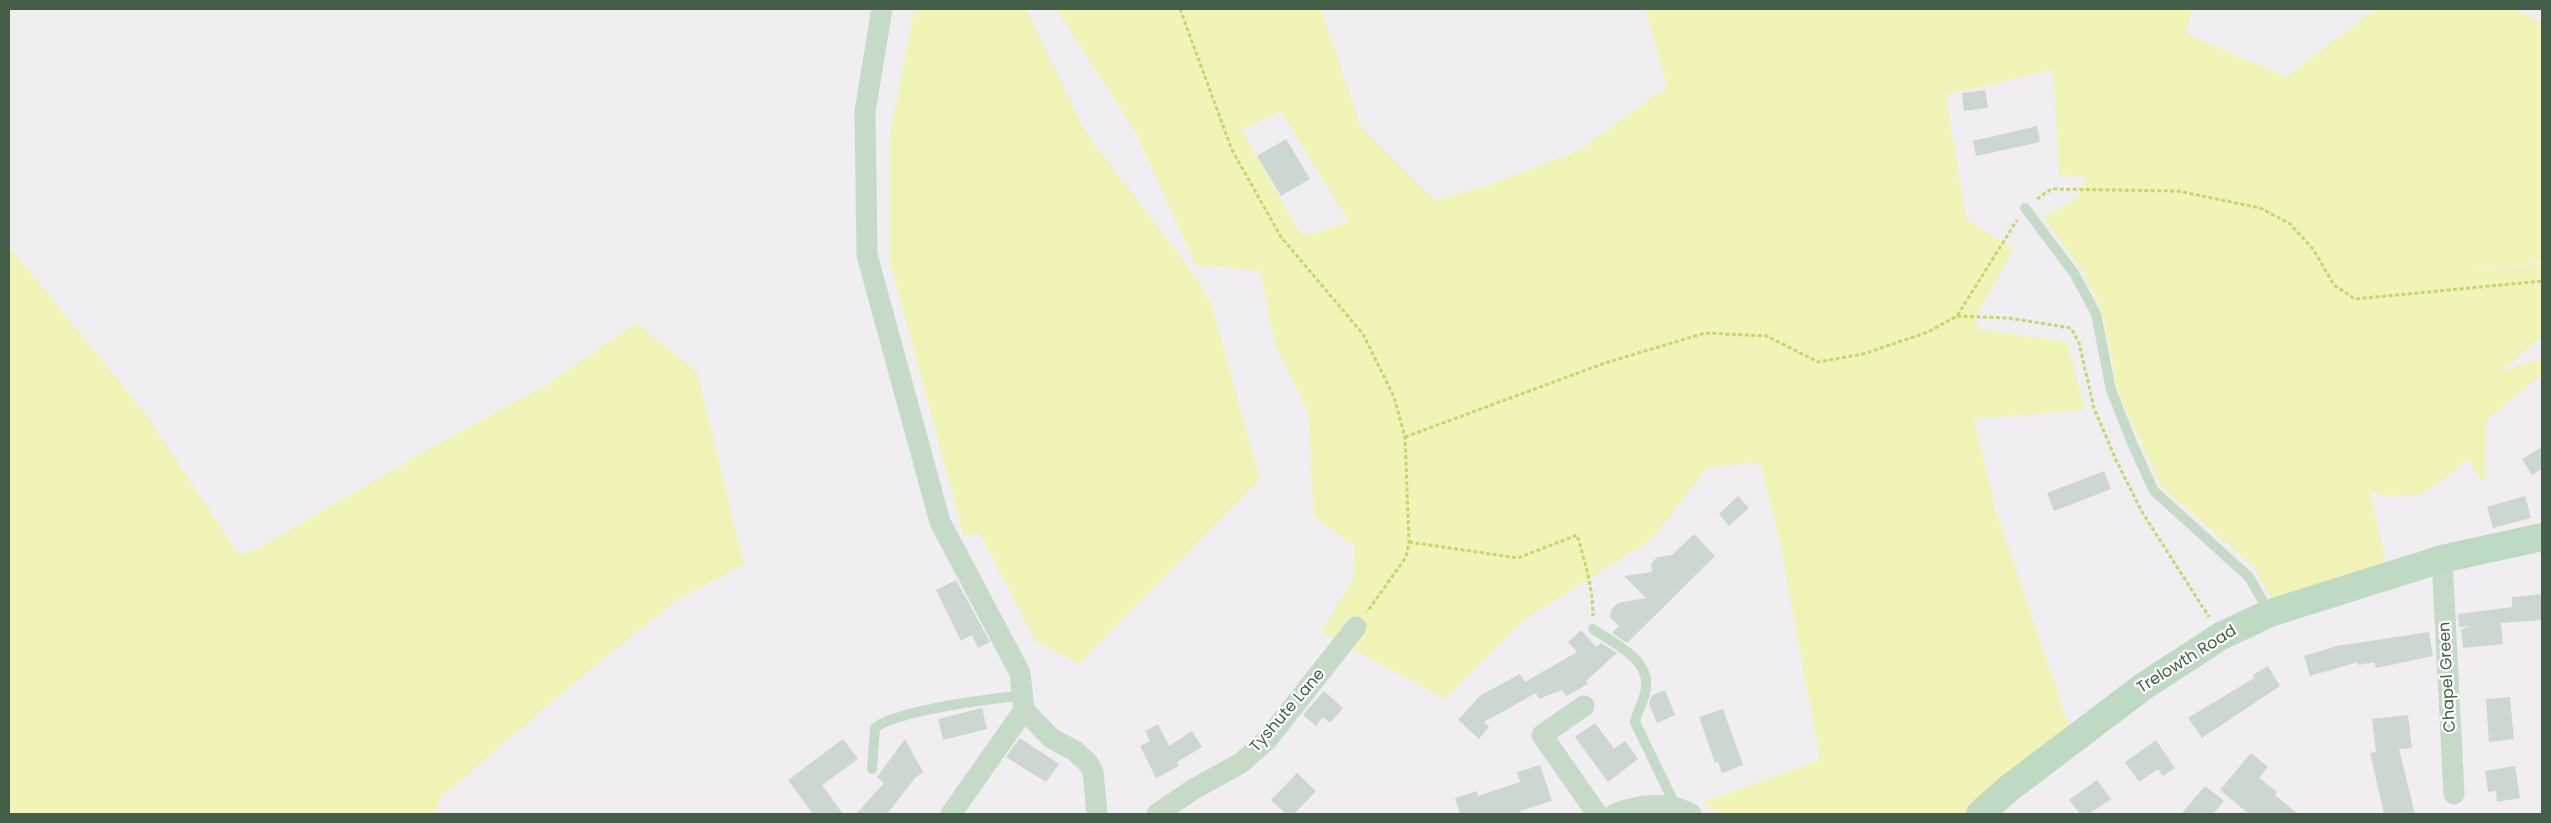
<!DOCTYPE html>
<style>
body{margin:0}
#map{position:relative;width:2551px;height:823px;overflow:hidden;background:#f0eef1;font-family:Poppins,sans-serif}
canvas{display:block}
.frame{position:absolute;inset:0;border:10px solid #445e47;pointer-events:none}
</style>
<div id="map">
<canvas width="2551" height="823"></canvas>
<div class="frame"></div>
</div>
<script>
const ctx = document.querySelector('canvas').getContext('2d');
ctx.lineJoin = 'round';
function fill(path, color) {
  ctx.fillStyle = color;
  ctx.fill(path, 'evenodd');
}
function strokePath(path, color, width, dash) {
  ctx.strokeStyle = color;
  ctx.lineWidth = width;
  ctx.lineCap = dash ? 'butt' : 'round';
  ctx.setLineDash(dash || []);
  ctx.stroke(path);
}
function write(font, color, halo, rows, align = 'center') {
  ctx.font = font + ' Poppins,sans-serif';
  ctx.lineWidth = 4.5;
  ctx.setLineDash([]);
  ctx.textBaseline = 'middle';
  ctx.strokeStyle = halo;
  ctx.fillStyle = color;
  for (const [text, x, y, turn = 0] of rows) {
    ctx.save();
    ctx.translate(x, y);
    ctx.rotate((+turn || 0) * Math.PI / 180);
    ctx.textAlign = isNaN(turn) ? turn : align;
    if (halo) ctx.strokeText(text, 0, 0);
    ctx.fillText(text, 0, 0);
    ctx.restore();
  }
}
fill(new Path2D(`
 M914 9H1026L1086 133 1192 272 1211 303 1260 479 1079 664 1035 640 979 532 964 537 890 262 889 141Z
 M1057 9H1321L1361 127 1434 200 1486 186 1579 150 1667 87 1645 9H2191L2186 34 2287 77 2375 9H2514L2542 23V262L2467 273 2542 264V336L2498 373 2542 358V374L2486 421V479L2480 480 2469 459 2423 494 2385 496 2370 490 2387 568 2274 603 2255 567 2162 487 2118 393 2103 315 2083 272 2043 217 2077 198 2087 177 2059 175 2053 70 1946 95 1966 219 2014 249 1975 318 1978 329 2067 342 2085 410 1974 419 1996 511 2069 726 1962 814H1720L1703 802 1820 760 1779 538 1760 462 1707 468 1651 540 1525 619 1445 699 1321 632 1353 579 1355 546 1314 517 1308 413 1274 342 1260 271 1196 265 1137 135ZM1281 112 1349 221V222L1302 236 1241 129Z
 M9 246 147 416 239 555 257 549 434 446 551 382 636 323 697 372 744 564 674 602 574 683 441 797 435 814H9Z`), '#f2f4b7');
fill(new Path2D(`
 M1985 90 1988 108 1964 111 1962 93Z
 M2037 126 2040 142 1976 156 1973 141Z
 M1286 139 1310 179 1281 196 1257 156Z
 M2542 447V469L2532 475 2522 459Z
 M2104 471 2111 489 2054 511 2047 493Z
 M1738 496 1749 508 1729 526 1719 514Z
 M2525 496 2531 518 2493 528 2487 507Z
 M1694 534 1715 556 1627 643 1612 633 1619 626 1610 618 1611 610 1618 603 1646 598 1624 576 1652 572 1651 564 1657 557 1672 555Z
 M956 580 990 642 978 648 972 635 961 641 936 590Z
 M2542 594V620L2501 623 2503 644 2463 648 2461 629 2472 626 2459 627 2458 614 2512 607V597Z
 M1581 630 1596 647 1601 643 1617 653 1586 681 1588 684 1566 696 1562 690 1539 699 1536 693 1484 722 1489 727 1479 739 1458 720 1481 695 1520 674 1525 682 1577 652 1568 642Z
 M2429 632 2433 656 2376 668 2374 662 2358 665V662L2310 676 2304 656 2337 646Z
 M2268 666 2280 686 2202 738 2188 718 2254 678 2253 675Z
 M1665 690 1675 715 1657 723 1649 704 1652 695Z
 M1324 691 1343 708 1330 723 1323 717 1316 726 1303 715Z
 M2510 697 2514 739 2489 742 2486 699Z
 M982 708 987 729 943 740 938 719Z
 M1723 709 1743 765 1722 773 1718 762 1715 763 1699 717Z
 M2408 715 2412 748 2399 749 2415 814H2384L2370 753 2376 752 2372 719Z
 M1595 723 1614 749 1625 741 1638 759 1608 782 1575 737Z
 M1158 724 1169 746 1192 731 1202 747 1177 762 1179 766 1156 778 1140 746 1150 741 1145 731Z
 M1020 738 1059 764 1046 782 1006 757Z
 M843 739 858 759 822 785 843 814H813L788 780Z
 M905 739 923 772 915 778 887 814H856L884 783 877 777Z
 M2156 740 2175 768 2163 776 2158 769 2139 782 2125 762Z
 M2251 753 2268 767 2259 778 2277 792 2275 795 2298 814H2249L2220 790Z
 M1540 765 1552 801 1520 811 1522 814H1460L1455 798 1477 791 1478 796 1520 782 1517 772Z
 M2515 766 2520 798 2497 802 2496 791 2488 792 2485 771Z
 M1297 773 1316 791 1294 814H1286L1271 800Z
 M2097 780 2111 799 2089 814H2080L2069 800Z
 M2205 786 2224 801 2213 814H2181Z`), '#ccd7d0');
strokePath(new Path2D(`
 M1180 9 1232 150 1281 237 1363 334 1394 397 1405 437 1409 542 1406 557 1367 612
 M2037 199 2051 189 2178 191 2260 208 2289 223 2313 249 2334 285 2355 299 2542 281
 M1957 316 2009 318 2071 328 2079 343 2094 408 2116 460 2142 512 2209 617
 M1405 437 1605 363 1705 333 1767 336 1818 362 1863 354 1928 332 1957 316 2017 220
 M1409 542 1518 558 1577 535C1585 562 1593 588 1593 616`), '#c5d76b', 3, [4, 2.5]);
strokePath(new Path2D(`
 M2025 208 2074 273 2096 314 2111 390 2132 443 2154 491 2249 577 2269 612
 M1593 629C1614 644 1654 660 1645 693 1643 703 1637 712 1635 722L1676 807
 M872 769 875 728C897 710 991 699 1023 695`), '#c6dac8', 10);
strokePath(new Path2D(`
 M882 9 865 112 867 255 940 522 1020 673 1024 710 951 814
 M2442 559 2454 794
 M1584 706 1542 735 1597 814
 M1024 710 1051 738 1075 751 1088 763 1093 772 1097 814
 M1157 814 1194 789 1241 763 1267 740 1356 627
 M1615 814C1639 804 1668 801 1691 814`), '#c6dac8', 21);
strokePath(new Path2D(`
 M1980 814 2008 789 2144 686 2221 636 2270 613 2442 559 2542 537`), '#bedac3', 28);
write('16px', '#445e47', '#fff', [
 ["Trelowth Road",2187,660,-32],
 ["Chapel Green",2448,677,-93],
 ["Tyshute Lane",1288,711,-49]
]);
</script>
